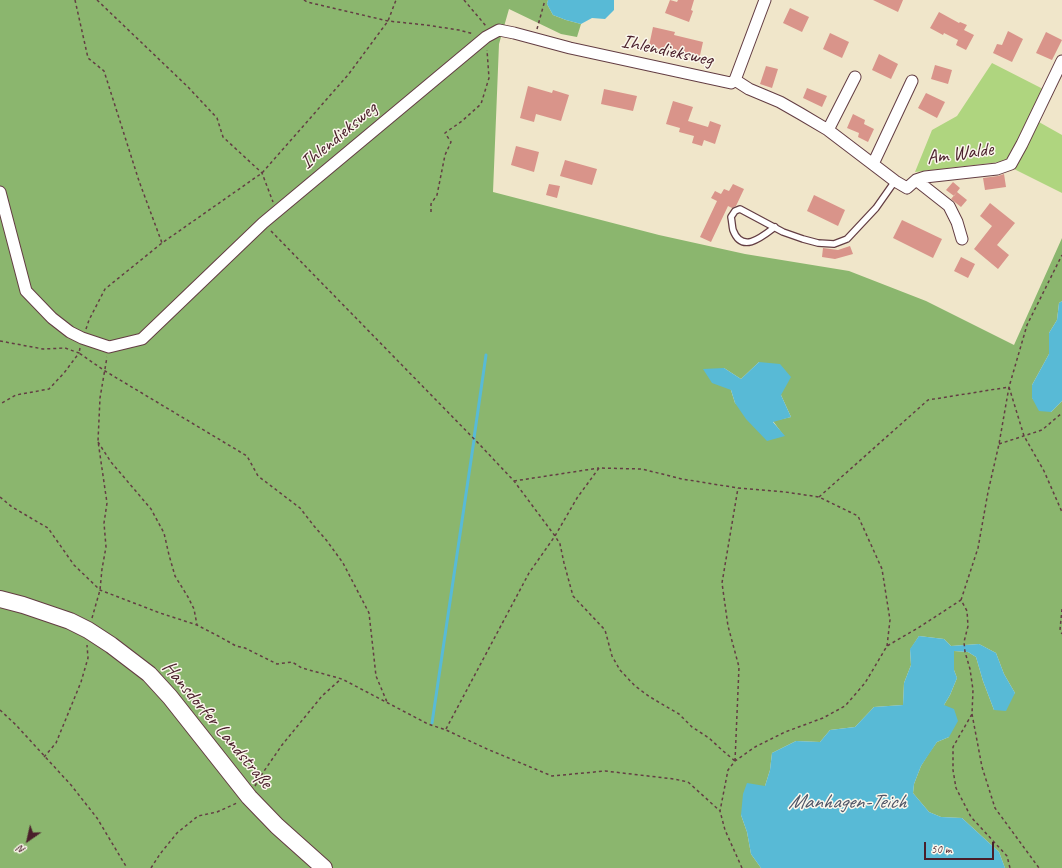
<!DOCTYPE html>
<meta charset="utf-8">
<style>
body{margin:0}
#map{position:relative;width:1062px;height:868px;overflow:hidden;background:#f0e6ca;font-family:Caveat,sans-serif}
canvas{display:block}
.north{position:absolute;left:8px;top:820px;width:40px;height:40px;-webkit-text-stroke:3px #fbf7ec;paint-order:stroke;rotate:214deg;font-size:11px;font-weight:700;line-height:16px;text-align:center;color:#4a1f2b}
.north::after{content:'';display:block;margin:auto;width:14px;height:18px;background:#4a1f2b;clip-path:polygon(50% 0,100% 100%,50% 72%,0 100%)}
.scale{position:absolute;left:924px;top:842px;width:70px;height:18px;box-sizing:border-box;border:2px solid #4a1f2b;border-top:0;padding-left:5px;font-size:12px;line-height:14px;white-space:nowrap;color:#4a1f2b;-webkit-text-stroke:3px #fbf7ec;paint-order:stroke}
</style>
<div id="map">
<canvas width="1062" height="868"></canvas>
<div class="north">N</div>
<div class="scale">50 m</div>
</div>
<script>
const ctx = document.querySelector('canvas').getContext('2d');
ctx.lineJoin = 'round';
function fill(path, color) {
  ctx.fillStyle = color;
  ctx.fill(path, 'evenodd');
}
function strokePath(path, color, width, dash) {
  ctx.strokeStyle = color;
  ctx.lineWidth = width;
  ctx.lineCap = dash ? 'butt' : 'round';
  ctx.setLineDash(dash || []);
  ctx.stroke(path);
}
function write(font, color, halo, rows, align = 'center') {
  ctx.font = font + ' Caveat,sans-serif';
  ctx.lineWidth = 3;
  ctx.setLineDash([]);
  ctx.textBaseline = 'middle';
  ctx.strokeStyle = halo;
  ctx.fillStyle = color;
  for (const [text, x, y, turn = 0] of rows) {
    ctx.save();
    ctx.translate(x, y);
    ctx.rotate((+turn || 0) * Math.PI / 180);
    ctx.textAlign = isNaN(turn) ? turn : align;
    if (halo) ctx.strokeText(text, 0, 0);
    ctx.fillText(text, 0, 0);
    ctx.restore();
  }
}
fill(new Path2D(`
 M992 63 1043 89 1030 117 1062 135V193L1000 162 915 172 932 130 957 116Z`), '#afd57f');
fill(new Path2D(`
 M0 0H548L547 4 553 15 566 20 581 24 577 37 561 34 509 9 499 44 493 192 659 235 745 254 849 271 926 301 1014 345 1062 238V301L1059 303 1057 320 1049 333V354L1032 385V398L1051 412 1062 401V868H1005L999 852 962 818 941 817 929 812 913 793 914 784 921 766 929 753 937 742 949 737 944 705 950 695 957 678 954 670V651L968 652 976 657 983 681 994 710 1015 693 1004 674 996 653 979 644 951 646 944 639 919 636 910 650 911 665 904 683 903 705 874 707 855 727 830 730 820 742 796 741 772 753 770 770 765 786 741 815 747 832 751 854 761 868H0ZM759 362 781 395 791 417 773 421 784 436 735 403 724 368 741 379Z`), '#8bb66e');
fill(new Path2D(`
 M548 0H614V10L605 19 592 18 581 24 566 20 553 15 547 4Z
 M1062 301V401L1051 412 1039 411 1032 398V385L1049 354V333L1057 320 1059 303Z
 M759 362 780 364 791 377 781 395 791 417 773 422 785 436 767 441 746 419 735 403 731 390 712 383 703 369 724 368 741 379Z
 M919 636 944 639 951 646 979 644 996 653 1004 674 1015 693 1006 711 994 710 983 681 976 657 968 652 954 651V670L957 678 950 695 944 705 954 709 958 721 949 737 937 742 921 766 914 784 913 793 929 812 941 817 962 818 999 852 1005 868H761L751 854 747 832 741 815 743 794 747 783 765 786 770 770 772 753 796 741 820 742 830 730 855 727 874 707 903 705 904 683 911 665 910 649Z`), '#58bad6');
strokePath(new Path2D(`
 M474 438 486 355
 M432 723 474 440`), '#58bad6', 3);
fill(new Path2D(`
 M670 0 677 2 678 0H694L691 10 693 11 689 22 665 13Z
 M873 0H903L898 12Z
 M790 8 809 17 802 32 783 23Z
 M939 12 959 23 960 22 967 25 964 30 974 35 966 50 956 45 958 40 944 33 943 35 930 28Z
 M653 27 675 32 674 35 703 42 699 60 649 46Z
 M1008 31 1023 39 1012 62 993 53 997 44 1002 45Z
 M1046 32 1062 40 1052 60 1036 53Z
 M830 33 849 42 842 58 823 49Z
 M879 54 898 64 891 79 872 70Z
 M935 65 952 70 948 84 931 79Z
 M766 66 778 69 772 88 760 84Z
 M528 86 552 93 553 90 569 95 561 121 536 114 534 122 520 118Z
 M807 88 827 96 822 107 803 98Z
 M604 89 637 96 633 111 601 104Z
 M926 93 945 102 937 118 918 108Z
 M673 101 693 107 688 121 708 127 710 121 721 125 715 144 704 140 702 146 692 143 694 136 679 132 680 128 666 124Z
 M853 114 865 120 864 124 874 129 868 142 858 137 859 133 847 128Z
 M516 146 539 152 534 172 511 165Z
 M565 160 597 169 592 185 560 176Z
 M1004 174 1006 187 985 190 983 178 998 176Z
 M953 182 960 188 954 196 946 190Z
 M549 184 560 186 557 198 546 195Z
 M733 184 744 189 736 206 732 208 728 206 711 242 700 237 717 201 711 198 715 191 721 194 724 189 729 191Z
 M957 192 967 200 961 207 951 199Z
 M814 195 845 210 838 226 807 211Z
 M990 203 1015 223 997 245 1009 255 998 269 974 249 992 226 980 216Z
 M902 220 942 239 933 258 893 238Z
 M850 246 853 254 835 259 822 257 823 248 838 250Z
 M961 257 975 264 968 278 954 271Z`), '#d9948a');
const lane = new Path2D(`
 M775 227C762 237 742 254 733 230 732 226 732 221 731 217L735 211 740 209 783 232 803 239 818 243 834 244 847 239 876 208 895 181`);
const street = new Path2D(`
 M735 80 749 89 780 102 801 114 828 130 895 181 907 188 916 180 925 177 997 169 1011 164 1022 144 1062 61
 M828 130 855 77
 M873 164 912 81
 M916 180 949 206 957 222 962 239
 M0 192 26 291 52 318 70 332 82 338 109 347 142 339 263 223 486 37 499 30 514 33 570 48 731 83 735 80 765 0`);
const secondary = new Path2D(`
 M0 599 23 605 70 621 88 630 111 645 149 674 170 697 249 797 277 826 324 868`);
strokePath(lane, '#633d43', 8);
strokePath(street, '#633d43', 13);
strokePath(secondary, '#633d43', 18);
strokePath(new Path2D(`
 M75 0 88 58 104 71 139 181 162 243
 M97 0 188 87 217 118 223 137 262 173 273 202
 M304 0 307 2 388 21 426 25 459 30 474 34
 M464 0 486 26
 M537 29 545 0
 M431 212V204L437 195 445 155 451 142 445 133 462 121 481 104 489 78 487 50
 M271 231 480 445 514 481 555 536 560 544 564 563 573 596 605 630 612 656 620 670 635 686 650 697 679 714 692 727 709 738 722 750 735 761
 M86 329 89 320 105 289 162 243 262 173 348 75 388 21 396 0
 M0 341 43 349 65 348 79 353 64 373 49 389 16 395 0 404
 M80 348 79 353 105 371 247 456 258 476 300 508 314 526 327 541 343 563 369 613 376 676 387 702
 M98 442 111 462 151 509 164 533 169 555 175 576 188 597 194 609 197 625
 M999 444 1042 430 1062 413
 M514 481 599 468
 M0 497 12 507 48 528 74 565 100 590 160 613 197 625 222 638 236 646 245 648 277 664 292 662 302 668 342 679 428 724 446 730 487 749 552 776 605 771 674 779 688 782 720 811
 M819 497 928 400 1009 387 1024 436 1044 471 1062 512
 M961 600 978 548 988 492 999 444 1009 387 1027 325 1062 255
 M1062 609 1060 630 1062 634
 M92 618 100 590 102 569 106 547 104 523 107 503 98 441 100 398 107 357
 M0 710 16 725 71 785 97 818 127 868
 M972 714 982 767 995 808 1039 868
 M446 729 529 573 555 536 577 498 599 468 642 469 682 479 738 488 785 492 819 497 858 516 882 569 890 620 887 646
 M44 757 56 743 81 682 88 658 87 645
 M735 761 739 667 728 626 722 583 738 488
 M255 786 262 774 282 745 322 696 341 679
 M151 868 160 854 177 833 198 816 217 812 237 803
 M742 868 725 830 720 811 728 770 735 761 755 747 785 732 823 718 845 706 865 683 887 646 918 628 961 600 967 611 968 626 964 642 965 652 970 669 973 690 972 714 953 747V770L956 788 971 817 1007 856 1010 868`), '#633d43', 1.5, [3, 3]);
strokePath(lane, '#fff', 5.5);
strokePath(street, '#fff', 11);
strokePath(secondary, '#fff', 16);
write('20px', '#4a1f2b', '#fbf7ec', [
 ["Ihlendieksweg",667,51,12],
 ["Ihlendieksweg",339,136,-40],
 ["Am Walde",960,154,-8],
 ["Hansdorfer Landstraße",217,725,50]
]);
write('italic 21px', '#4f5567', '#fbf7ec', [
 ["Manhagen-Teich",847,802]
]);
</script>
